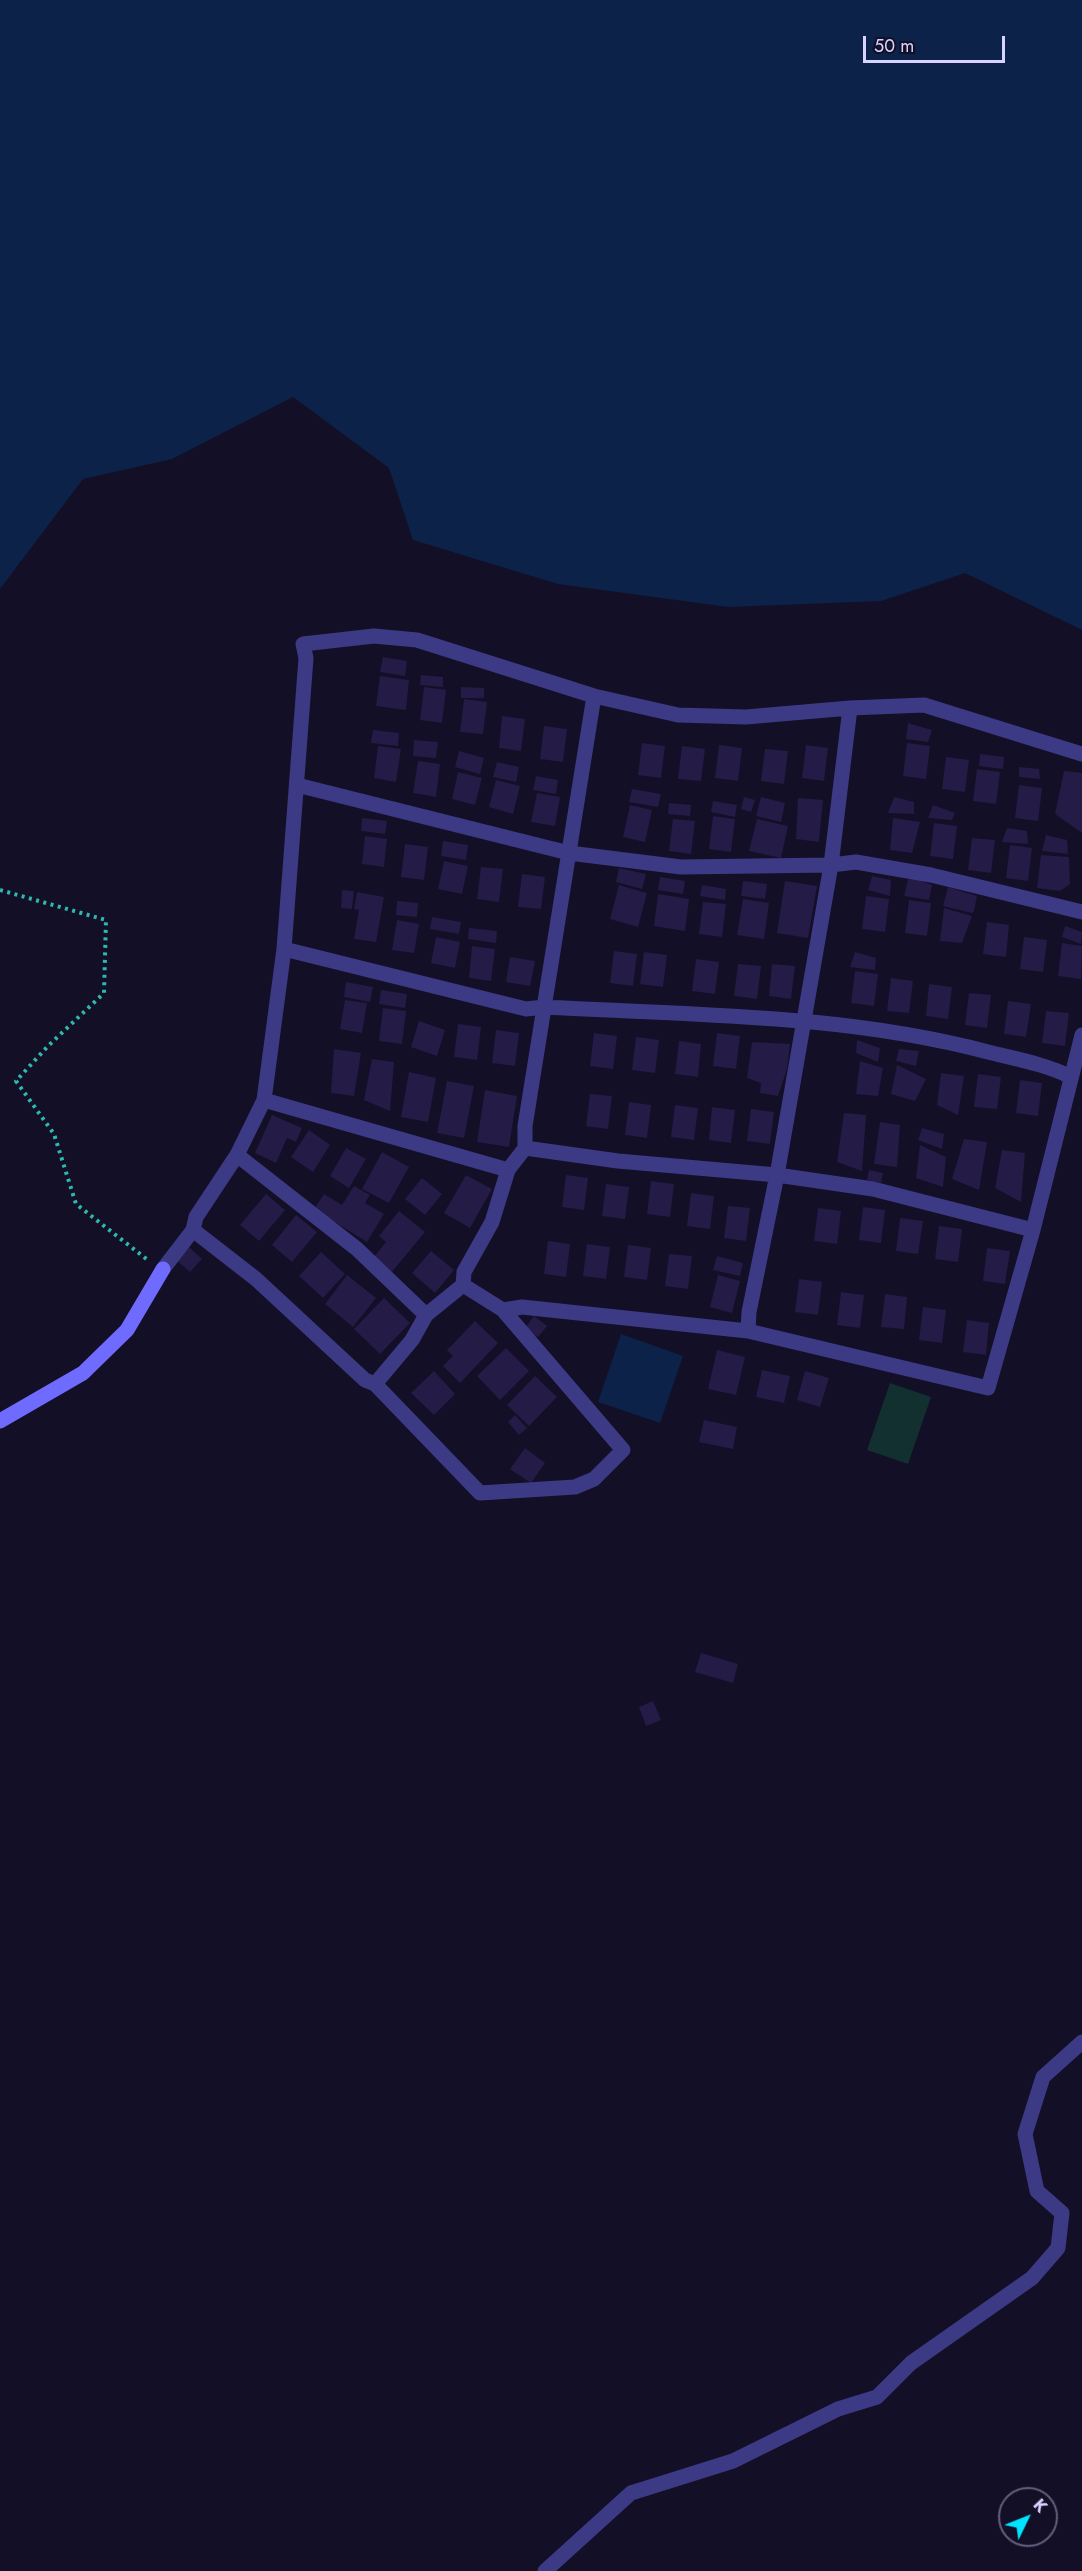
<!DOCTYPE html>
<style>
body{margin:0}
#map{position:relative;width:1082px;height:2571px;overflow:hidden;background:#130f26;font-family:Jost,sans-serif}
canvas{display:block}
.north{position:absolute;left:998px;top:2487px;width:60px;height:60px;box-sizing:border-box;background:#130f26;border:2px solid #625e7d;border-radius:50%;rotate:47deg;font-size:16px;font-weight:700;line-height:24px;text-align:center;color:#d9d4ff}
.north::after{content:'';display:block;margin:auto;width:21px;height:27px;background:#00e5ff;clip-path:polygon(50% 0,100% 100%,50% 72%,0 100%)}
.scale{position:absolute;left:863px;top:36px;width:142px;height:27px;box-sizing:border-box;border:3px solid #d9d4ff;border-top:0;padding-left:8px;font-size:18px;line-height:21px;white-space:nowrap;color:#d9d4ff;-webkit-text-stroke:4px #130f26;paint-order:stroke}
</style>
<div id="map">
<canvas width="1082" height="2571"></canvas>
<div class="north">K</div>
<div class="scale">50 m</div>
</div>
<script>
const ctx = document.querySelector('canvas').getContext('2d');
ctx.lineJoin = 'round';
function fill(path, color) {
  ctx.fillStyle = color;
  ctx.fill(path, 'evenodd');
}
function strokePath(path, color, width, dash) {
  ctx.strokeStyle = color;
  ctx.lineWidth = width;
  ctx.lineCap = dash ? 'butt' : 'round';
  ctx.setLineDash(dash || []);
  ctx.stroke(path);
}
fill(new Path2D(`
 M890 1383 931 1397 908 1464 867 1450Z`), '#12302f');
fill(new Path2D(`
 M0 0H1082V630L965 573 881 601 728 607 558 584 413 540 389 468 293 397 172 459 83 479 0 589Z
 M621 1334 683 1356 660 1423 598 1402Z`), '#0c2248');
fill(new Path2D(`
 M383 657 407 661 405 676 380 672Z
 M421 675 443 677V687L420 685Z
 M380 676 409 680 406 710 376 706Z
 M424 687 446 690 442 723 420 720Z
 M461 687 484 688V698H461Z
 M464 699 487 702 483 734 460 732Z
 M502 716 525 719 521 751 499 748Z
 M908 723 932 730 928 742 906 739Z
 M544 726 567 729 563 762 540 759Z
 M373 730 399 733 398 746 371 743Z
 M414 740 438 742 436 758 413 756Z
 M642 743 665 746 661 778 638 775Z
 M907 743 930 746 926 779 903 776Z
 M719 745 742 748 738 781 715 778Z
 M806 745 828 748 824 781 802 778Z
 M378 746 401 749 396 782 374 778Z
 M682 746 705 749 701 781 678 779Z
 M765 749 788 751 784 784 761 781Z
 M459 751 484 758 480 774 455 767Z
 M980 754 1004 757 1003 769 979 766Z
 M946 757 969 760 965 792 942 789Z
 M418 761 440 764 436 797 413 793Z
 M497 762 519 767 516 782 493 777Z
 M1019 767 1039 769 1040 779 1019 777Z
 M977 769 1000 772 996 804 973 801Z
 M1064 771 1082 773V833L1055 814Z
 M458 772 482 778 475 805 452 799Z
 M536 776 558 780 556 794 533 790Z
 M496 780 520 786 513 814 489 807Z
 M1019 785 1042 788 1038 821 1015 818Z
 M632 789 661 794 658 807 629 802Z
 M537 793 560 797 555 826 531 822Z
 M744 797 755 800 751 812 741 809Z
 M761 797 785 803 781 822 756 816Z
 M894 797 914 802V814L888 813Z
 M798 798 823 800 819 842 796 839Z
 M713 801 737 805 735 817 711 812Z
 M669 803 691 805 690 816 668 814Z
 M630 805 652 810 645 842 623 837Z
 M933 805 955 813 952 820 928 818Z
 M713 816 735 819 731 852 709 849Z
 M362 818 387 821 385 834 361 831Z
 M893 818 920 822 912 853 890 850Z
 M673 819 695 821 691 854 669 851Z
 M757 819 788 826 781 858 749 851Z
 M934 823 957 826 953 859 930 856Z
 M1007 828 1027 831 1028 844 1002 842Z
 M1046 835 1067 840 1068 854 1042 851Z
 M365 836 387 839 384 867 362 864Z
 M972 838 995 840 991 873 968 870Z
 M443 841 468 845 466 860 441 856Z
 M405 844 428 847 424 880 401 877Z
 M1010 845 1032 848 1028 881 1006 878Z
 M1041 855 1069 857 1070 884 1060 891 1037 888Z
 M444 861 468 866 462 894 438 889Z
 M481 867 503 869 499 902 477 899Z
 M619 868 646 874 642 889 616 882Z
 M522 874 545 877 541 909 518 907Z
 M872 876 891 880 890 896 868 890Z
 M909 876 932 885 929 900 904 896Z
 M660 877 685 881 683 894 658 890Z
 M743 881 767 884 765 899 741 896Z
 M785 881 817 886 808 938 777 933Z
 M619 885 647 893 638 927 610 919Z
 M702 885 726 889 725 900 700 896Z
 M948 887 977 896 974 911 972 913 943 906Z
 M342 890 354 891 352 909 341 908Z
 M357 892 384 897 376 942 354 939 359 910 354 909Z
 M658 894 689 899 685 931 654 926Z
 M866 896 889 899 885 932 862 929Z
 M743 899 769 903 764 939 737 935Z
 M909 900 931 903 927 936 905 933Z
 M397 901 418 903 417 917 396 915Z
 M703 902 726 904 722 937 699 934Z
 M944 908 972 916 962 943 940 941Z
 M432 917 461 922 459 934 430 929Z
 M397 920 419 924 414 953 392 950Z
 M987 922 1009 925 1006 957 983 954Z
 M1065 926 1082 932 1081 944 1062 937Z
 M469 928 497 931 496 943 468 939Z
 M436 937 460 942 455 968 431 963Z
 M1024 937 1047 940 1043 972 1020 969Z
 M1062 943 1082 946 1081 979 1058 976Z
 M472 946 495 949 491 981 469 978Z
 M614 951 637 954 633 986 610 983Z
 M644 952 667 955 663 987 640 984Z
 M855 952 876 958 875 970 850 967Z
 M510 957 535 961 530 986 506 982Z
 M696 959 719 962 715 994 692 991Z
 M738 964 761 966 757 999 734 996Z
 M772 964 795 966 791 999 769 996Z
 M855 971 878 974 874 1006 851 1003Z
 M891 978 913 981 909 1013 887 1011Z
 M346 982 373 987 370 1002 344 997Z
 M929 984 952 987 948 1019 926 1016Z
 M381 990 407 994 405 1008 379 1004Z
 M969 993 991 995 987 1028 965 1025Z
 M345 1000 367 1003 362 1033 340 1029Z
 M1008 1001 1031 1004 1026 1037 1004 1034Z
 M383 1008 406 1011 402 1044 379 1041Z
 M1046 1011 1069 1013 1065 1046 1042 1043Z
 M419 1021 445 1030 437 1056 411 1047Z
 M458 1024 481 1027 477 1060 454 1057Z
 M496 1030 519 1033 515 1066 492 1063Z
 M594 1033 617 1036 613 1069 590 1066Z
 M717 1033 740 1036 736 1069 713 1066Z
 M636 1037 659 1040 655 1073 632 1070Z
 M857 1040 880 1048 878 1062 856 1053Z
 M679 1041 701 1044 698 1077 675 1074Z
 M752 1042 790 1044 787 1069 778 1096 760 1093 761 1083 747 1078Z
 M334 1049 361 1053 354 1096 331 1093Z
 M899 1049 919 1051 916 1066 896 1061Z
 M372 1059 394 1062 390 1111 364 1100Z
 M860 1061 883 1068 878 1096 856 1094Z
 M897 1065 926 1079 915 1101 891 1094Z
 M409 1072 436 1078 428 1122 401 1117Z
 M941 1073 964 1076 958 1115 937 1105Z
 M978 1074 1001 1077 997 1109 974 1107Z
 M1020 1080 1042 1083 1038 1116 1016 1113Z
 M447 1081 474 1086 464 1138 437 1133Z
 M485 1090 517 1096 509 1147 477 1142Z
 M590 1094 612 1096 608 1129 586 1126Z
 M629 1102 651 1105 647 1138 625 1135Z
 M675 1105 698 1108 694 1140 671 1137Z
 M712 1107 735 1110 731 1143 709 1140Z
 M751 1109 774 1112 770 1144 747 1141Z
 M844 1113 866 1115 862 1171 837 1162Z
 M272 1115 302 1128 296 1142 287 1138 276 1163 255 1153Z
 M880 1122 900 1125 897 1167 874 1164Z
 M922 1128 944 1134 942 1149 918 1140Z
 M309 1130 330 1145 313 1172 291 1157Z
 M964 1139 987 1142 979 1190 952 1179Z
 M920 1145 946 1157 943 1187 916 1178Z
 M346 1148 366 1159 349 1188 330 1176Z
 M1002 1150 1025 1153 1021 1202 995 1188Z
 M382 1152 409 1167 389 1203 362 1189Z
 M869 1170 883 1173 881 1183 867 1180Z
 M466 1175 492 1189 470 1228 444 1213Z
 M566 1175 588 1178 584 1210 562 1207Z
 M422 1178 442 1194 425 1215 405 1199Z
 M651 1181 674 1184 670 1217 647 1214Z
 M606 1184 629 1187 625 1219 602 1216Z
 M354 1186 370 1195 365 1203 384 1214 367 1242 314 1209 324 1194 342 1205Z
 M691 1193 714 1196 710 1229 687 1226Z
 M266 1194 285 1210 259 1241 240 1225Z
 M728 1206 750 1208 746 1241 724 1238Z
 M863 1207 885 1210 881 1243 859 1240Z
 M818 1208 841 1211 837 1244 814 1241Z
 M399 1211 425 1232 391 1273 373 1258 386 1242 379 1236Z
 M296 1215 317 1232 292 1262 272 1245Z
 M900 1218 923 1221 918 1254 896 1251Z
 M939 1226 962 1229 958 1262 935 1259Z
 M548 1241 570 1244 566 1277 544 1274Z
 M587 1244 610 1247 606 1279 583 1276Z
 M628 1245 651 1248 647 1280 624 1277Z
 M189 1247 202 1259 190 1272 176 1260Z
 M987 1248 1010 1251 1005 1284 983 1281Z
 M431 1251 454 1270 435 1293 412 1273Z
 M321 1252 345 1274 323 1298 299 1276Z
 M669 1254 692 1256 688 1289 665 1286Z
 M717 1256 743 1263 740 1276 713 1270Z
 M347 1275 376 1298 353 1327 325 1304Z
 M718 1275 740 1281 732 1313 710 1307Z
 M799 1279 822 1282 818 1315 795 1312Z
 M841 1292 864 1295 860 1328 837 1325Z
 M885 1294 907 1297 904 1329 881 1327Z
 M384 1298 410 1323 380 1354 354 1329Z
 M923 1307 946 1310 942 1343 919 1340Z
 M534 1316 547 1326 538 1337 525 1328Z
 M967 1320 989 1323 986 1355 963 1352Z
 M475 1321 498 1343 460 1383 443 1366 453 1356 447 1350Z
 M506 1348 529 1371 500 1400 477 1376Z
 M717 1350 745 1357 736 1395 708 1389Z
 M762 1370 790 1376 784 1403 756 1397Z
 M434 1371 455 1394 434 1415 411 1393Z
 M805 1371 829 1378 820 1407 797 1400Z
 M535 1376 557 1397 529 1426 507 1405Z
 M515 1415 527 1428 519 1435 508 1422Z
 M704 1420 737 1427 733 1449 699 1442Z
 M525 1448 545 1463 531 1483 510 1469Z
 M701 1653 738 1664 733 1683 695 1672Z
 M653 1701 661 1720 646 1726 639 1707Z`), '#241b47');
strokePath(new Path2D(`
 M0 890 106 920 104 993 48 1046 16 1081 54 1134 76 1204 149 1261`), '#2fb8b0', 4, [3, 4.5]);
strokePath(new Path2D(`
 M297 785 569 853 681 867 831 865 856 862 931 875 1082 912
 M284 949 526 1009 544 1007C692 1015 844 1014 988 1052 1016 1059 1045 1064 1071 1077
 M264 1100 508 1170
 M525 1148 618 1161 777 1175 873 1189 1033 1230
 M237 1155 357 1249 426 1315
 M193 1230 256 1279 365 1380 375 1384 480 1493 575 1487 594 1479 623 1450 503 1310 463 1285
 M163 1269 193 1230 196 1217 237 1155 264 1100 284 949 306 658 303 644 374 636 417 640 594 696 678 715 746 717 850 708 924 705 1082 754
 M503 1310 522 1307 748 1331 988 1388 1033 1230 1082 1035
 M748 1331 749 1312 777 1175 831 865 850 708
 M375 1384 412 1340 426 1315 463 1285 464 1272 492 1222 508 1170 525 1148V1126L594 696
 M545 2571 631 2493 733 2461 838 2409 877 2397 911 2363 1032 2278 1058 2248 1062 2213 1037 2191 1025 2134 1043 2077 1082 2042`), '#3d3a85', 15);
strokePath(new Path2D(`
 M0 1421 83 1373 127 1330 163 1269`), '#6f6bff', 15);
</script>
